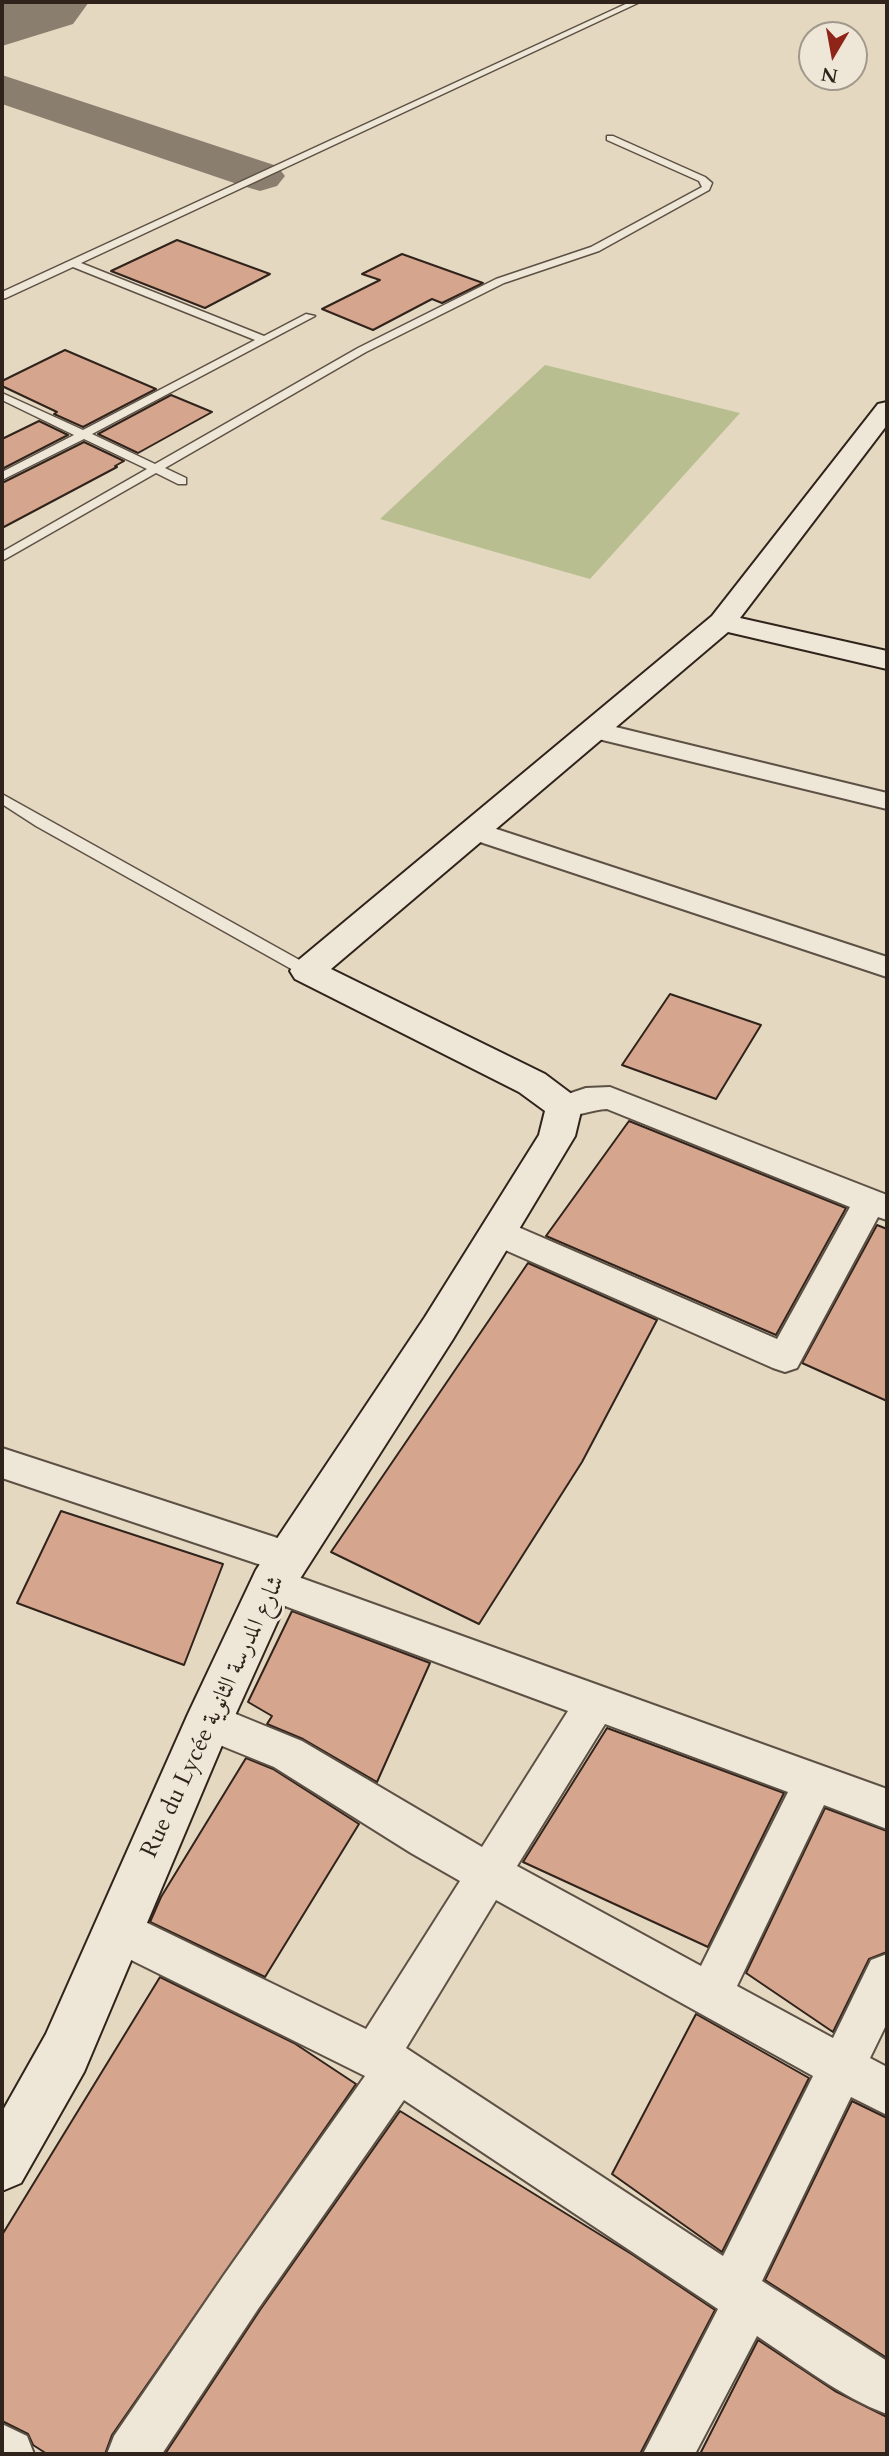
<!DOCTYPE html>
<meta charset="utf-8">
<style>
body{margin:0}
#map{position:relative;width:889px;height:2456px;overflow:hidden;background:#e5d8c0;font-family:Cardo,serif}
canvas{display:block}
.frame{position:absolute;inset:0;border:4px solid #30231b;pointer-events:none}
.north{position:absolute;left:798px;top:21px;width:70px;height:70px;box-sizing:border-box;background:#eee6d6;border:2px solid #a2988b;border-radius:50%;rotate:190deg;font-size:19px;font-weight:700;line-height:28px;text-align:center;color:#30231b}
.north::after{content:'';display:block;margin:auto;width:24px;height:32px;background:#8f2418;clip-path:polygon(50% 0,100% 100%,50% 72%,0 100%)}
</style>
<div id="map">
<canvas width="889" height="2456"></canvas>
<div class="frame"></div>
<div class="north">N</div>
</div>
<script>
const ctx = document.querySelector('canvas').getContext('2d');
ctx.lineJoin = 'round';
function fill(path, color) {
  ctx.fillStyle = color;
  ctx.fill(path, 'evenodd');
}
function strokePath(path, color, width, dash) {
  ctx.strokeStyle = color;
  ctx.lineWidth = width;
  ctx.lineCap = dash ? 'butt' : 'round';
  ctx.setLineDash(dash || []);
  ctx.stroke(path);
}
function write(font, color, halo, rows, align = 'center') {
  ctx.font = font + ' Cardo,Amiri,serif';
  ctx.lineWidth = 6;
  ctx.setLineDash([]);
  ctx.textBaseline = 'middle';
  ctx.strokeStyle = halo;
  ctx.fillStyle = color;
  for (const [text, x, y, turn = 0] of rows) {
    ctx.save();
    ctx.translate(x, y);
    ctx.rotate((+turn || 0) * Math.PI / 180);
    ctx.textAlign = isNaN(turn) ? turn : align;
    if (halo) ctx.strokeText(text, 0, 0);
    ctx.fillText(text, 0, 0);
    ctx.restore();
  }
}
fill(new Path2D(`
 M545 365 740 413 590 579 380 519Z`), '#b8be90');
fill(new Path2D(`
 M2 75 277 166 285 176 277 186 260 191 243 186 2 104Z`), '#8a7e6e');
fill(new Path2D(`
 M2 2H89L73 24 2 46Z`), '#8a7e6e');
const building = new Path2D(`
 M177 240 270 274 205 308 111 271Z
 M402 254 483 283 442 303 432 299 373 330 322 309 380 280 362 274Z
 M65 350 156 389 83 427 54 414 57 412 2 386V381Z
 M171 395 212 412 138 453 98 434Z
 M39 421 68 435 2 469V439Z
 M84 442 124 461 115 466 117 467 2 528V483Z
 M670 994 761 1025 716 1099 622 1065Z
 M629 1121 846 1208 776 1335 546 1236Z
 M877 1225 887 1229V1401L802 1363Z
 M528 1263 657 1320 582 1462 479 1624 331 1552Z
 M61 1511 223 1564 184 1665 17 1603Z
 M292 1611 430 1663 377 1782 303 1739 267 1724 272 1716 248 1702Z
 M607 1728 784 1793 708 1947 523 1862Z
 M246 1758 273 1769 359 1824 265 1977 150 1922 161 1897Z
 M825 1808 887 1831V1952L869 1959 833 2032 746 1973Z
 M160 1977 294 2043 356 2084 112 2435 105 2454H47L33 2445 28 2434 2 2421V2235Z
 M696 2014 809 2078 722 2252 612 2174Z
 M852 2101 887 2118V2358L765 2280Z
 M400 2111 633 2255 715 2310 640 2454H165L260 2310Z
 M758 2340 835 2391 887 2417V2454H700Z`);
fill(building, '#d5a58d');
strokePath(building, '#30231b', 2);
const lane = new Path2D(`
 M630 2H640L81 263 264 336 306 314 315 316 92 434 155 464 358 348 496 279 591 247 702 187 699 181 607 140V136H613L705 177 712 183 709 190 599 251 504 283 366 352 165 468 186 478V484H178L156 473 2 561V552L147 469 84 439 2 480V472L74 435 2 400V393L83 430 255 340 73 267 6 298 2 299V292Z
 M2 794 312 967 315 971 307 976 302 975 36 826 2 804Z`);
const street = new Path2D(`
 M595 722 887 793V809L586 736 582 730 586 724Z
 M475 822 887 957V977L465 837 461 831 465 825Z
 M610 1087 887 1195V1220L878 1217 797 1368 785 1372 773 1368 487 1242 482 1233 487 1224 499 1220 511 1224 777 1339 850 1207 607 1109C588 1110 570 1120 553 1115L548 1107 553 1099 586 1088Z
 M2 1448 302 1546 308 1558 302 1570 290 1574 887 1789V1829L824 1805 737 1986 833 2038 871 1960 887 1954V2023L870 2058 887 2067V2115L851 2097 762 2281 887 2361V2414C841 2397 798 2363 757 2336L695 2454H643L718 2309 404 2100 258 2309 162 2454H107L114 2436 224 2275 365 2076 103 1946 96 1931 103 1916 118 1910 133 1916 366 2029 460 1881 411 1853 274 1767 195 1735 189 1722 195 1709 209 1703 302 1741 482 1847 568 1711 258 1596 253 1584 258 1572 270 1568 2 1478ZM605 1724 788 1792 701 1966 517 1866ZM496 1900 813 2076 723 2256 406 2048Z
 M2 2424 27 2436 34 2454H2Z`);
const secondary = new Path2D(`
 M887 402V425L740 618 887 651V669L728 632 331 969 545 1074 577 1098 582 1107 575 1136 453 1339 289 1596 228 1731 84 2072 21 2183 2 2191V2112L46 2034 188 1714 256 1570 425 1317 539 1135 545 1111 519 1092 295 979 290 971 295 963 712 616 878 404Z`);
strokePath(lane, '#5d5044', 3);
strokePath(street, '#5d5044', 4);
strokePath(secondary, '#30231b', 4);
fill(lane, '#eee6d6');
fill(street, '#eee6d6');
fill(secondary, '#eee6d6');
write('24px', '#30231b', '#eee6d6', [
 ["Rue du Lycée شارع المدرسة الثانوية",214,1717,-65]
]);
</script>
